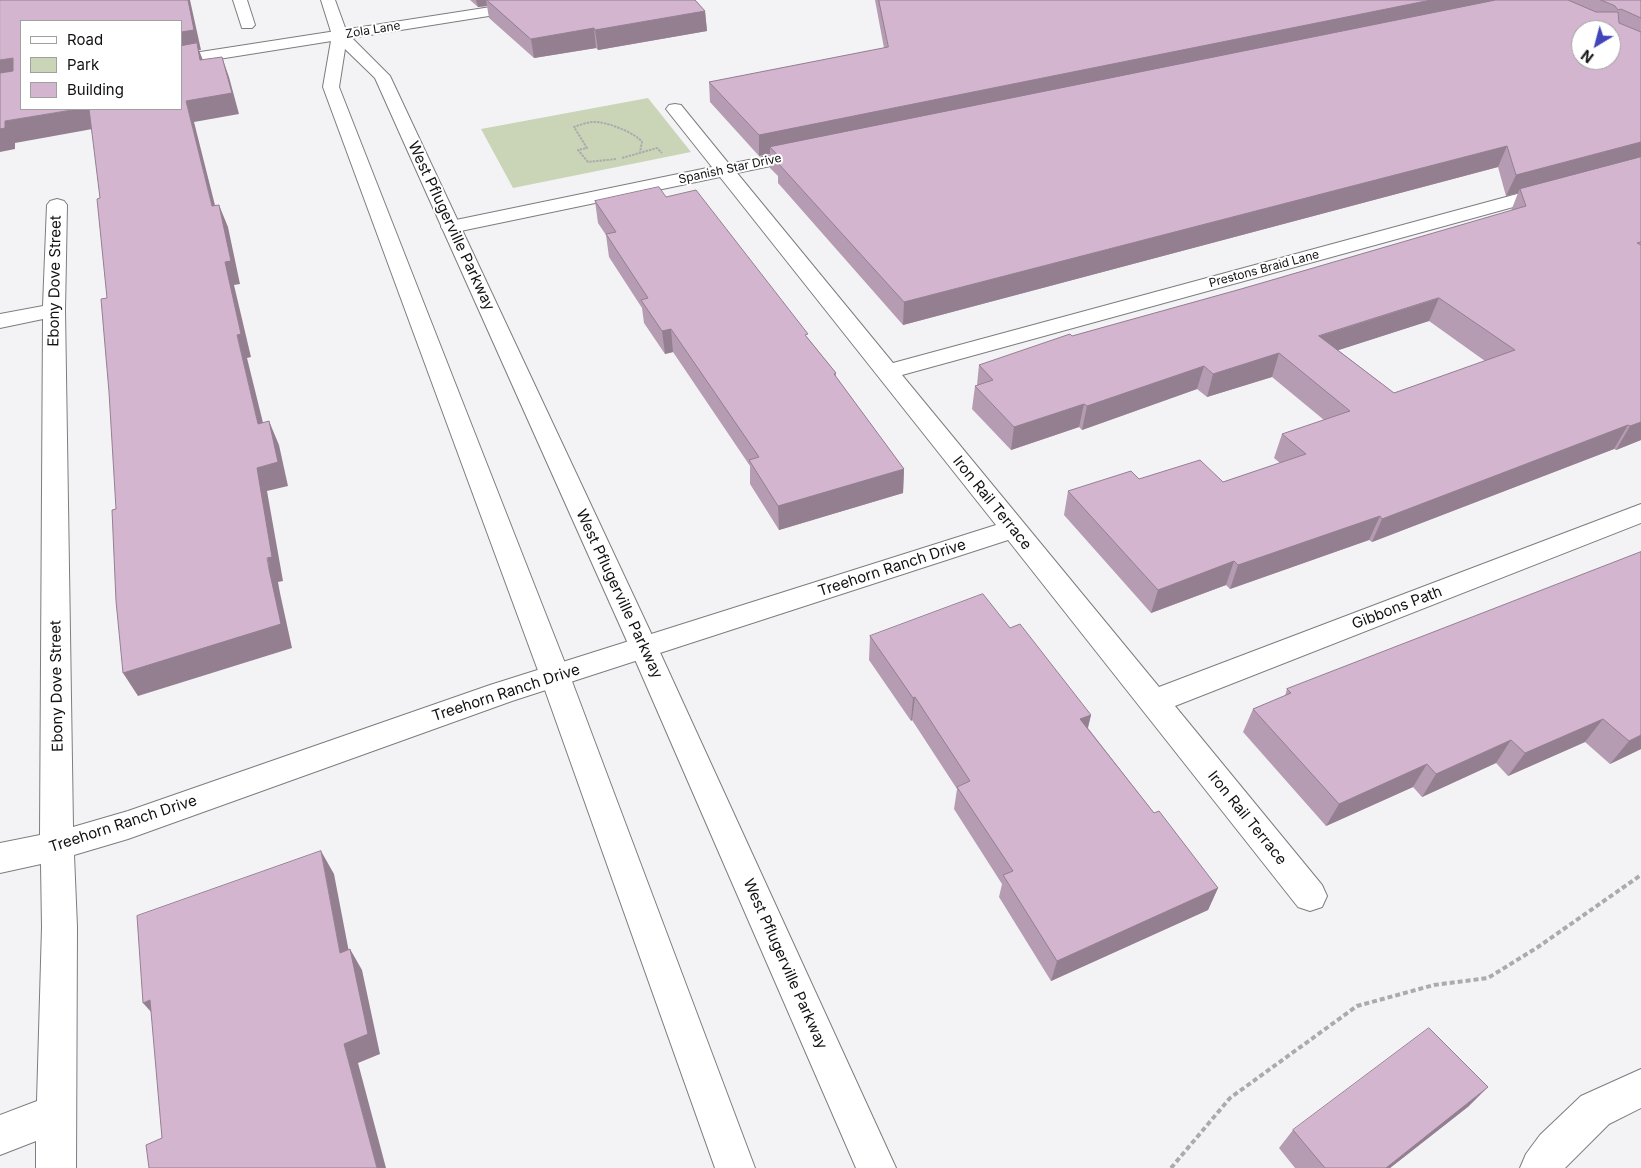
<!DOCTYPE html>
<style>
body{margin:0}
#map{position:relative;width:1641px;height:1168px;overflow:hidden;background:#f3f3f6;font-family:Inter,sans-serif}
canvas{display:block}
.legend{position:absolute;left:20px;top:20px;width:162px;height:90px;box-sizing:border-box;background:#fff;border:1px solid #a0a0a0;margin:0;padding:6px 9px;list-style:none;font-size:15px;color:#111112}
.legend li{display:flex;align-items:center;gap:10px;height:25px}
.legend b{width:25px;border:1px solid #a0a0a0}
.north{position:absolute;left:1571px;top:20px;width:50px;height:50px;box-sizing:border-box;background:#fff;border:1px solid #a0a0a0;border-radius:50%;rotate:217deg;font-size:14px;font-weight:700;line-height:20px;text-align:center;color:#111112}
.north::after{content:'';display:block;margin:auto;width:18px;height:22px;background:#4145ba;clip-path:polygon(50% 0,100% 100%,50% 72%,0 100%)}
</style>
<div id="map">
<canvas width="1641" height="1168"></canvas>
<ul class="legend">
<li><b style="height:6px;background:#fff"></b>Road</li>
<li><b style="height:14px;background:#cad5b8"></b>Park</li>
<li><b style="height:14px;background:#d3b5cf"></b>Building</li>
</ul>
<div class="north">N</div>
</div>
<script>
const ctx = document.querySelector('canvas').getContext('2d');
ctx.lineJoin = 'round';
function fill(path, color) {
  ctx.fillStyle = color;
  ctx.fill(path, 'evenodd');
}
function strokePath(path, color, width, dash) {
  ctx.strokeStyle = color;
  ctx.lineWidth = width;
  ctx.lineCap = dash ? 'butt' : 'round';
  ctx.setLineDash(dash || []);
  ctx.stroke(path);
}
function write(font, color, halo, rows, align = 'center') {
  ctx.font = font + ' Inter,sans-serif';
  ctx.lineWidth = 4;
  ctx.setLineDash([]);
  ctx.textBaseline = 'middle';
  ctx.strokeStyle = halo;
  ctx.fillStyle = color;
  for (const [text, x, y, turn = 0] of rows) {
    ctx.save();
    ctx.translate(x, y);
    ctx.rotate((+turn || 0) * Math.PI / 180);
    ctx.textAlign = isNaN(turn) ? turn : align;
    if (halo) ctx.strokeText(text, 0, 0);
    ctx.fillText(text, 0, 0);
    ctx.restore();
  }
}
fill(new Path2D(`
 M648 98 691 152 513 188 481 129Z`), '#cad5b8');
const minor = new Path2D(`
 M233 0H247L255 25 252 28H242Z
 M536 0H571L569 3 564 4 181 65V55Z
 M675 104 681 105 729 164 808 148 814 149 817 153 814 157 737 173 893 363 1543 187 1550 185 1557 187 1559 191 1557 195 902 375 1159 687 1641 504V523L1175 706 1322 885 1327 896 1322 907 1310 911 1298 907 1008 540 512 701 128 839 74 855 77 927 76 1168H36V1141L0 1155V1115L37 1101 42 927 41 864 0 873V843L40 835 43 319 0 328V314L43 306 47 205 50 201 57 199 64 201 67 205 65 310 73 827 128 811 490 685 996 525 720 177 451 233 444 231 441 227 444 223 451 221 712 167 666 109 669 105Z
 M1641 1069V1108L1609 1124 1565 1168H1520L1526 1154 1540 1135 1581 1096Z`);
const major = new Path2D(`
 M321 0H335L347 33 390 76 658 648 896 1168H856L630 648 375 78 345 49 339 87 570 676 755 1168H715L540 676 323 87 332 35Z`);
strokePath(minor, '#7d7d80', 2);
strokePath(major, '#7d7d80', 2);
strokePath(new Path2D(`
 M622 158 657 148 662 153
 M616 159 588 162 578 150 587 148 574 127C580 125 587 122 594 122 605 121 636 133 642 142L640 152`), '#ababad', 2, [2.5, 1]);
strokePath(new Path2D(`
 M1171 1168 1230 1098 1357 1006 1434 985 1488 978 1538 947 1641 875`), '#ababad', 4, [5, 3]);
fill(minor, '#fff');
fill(major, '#fff');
fill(new Path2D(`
 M470 0H695L705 11 707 31 598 50 596 48 534 58 489 18 487 6 478 7Z
 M875 0H1641V440L1616 450 1614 449 1372 542 1369 540 1230 589 1226 585 1151 613 1064 515 1068 491 1139 479 1223 482 1280 463 1274 458 1282 434 1324 420 1272 377 1207 397 1197 389 1082 430 1079 427 1011 450 972 409 975 386 977 385 979 365 1072 336 1241 289 1511 211 1518 193 1506 196 1498 167 903 325 778 183V176L770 168V154L759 156 710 102 709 82 884 48ZM1429 321 1485 361 1394 393 1338 350Z
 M666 197 808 338 836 373V377L904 469 903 493 779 530 750 484V466L673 352 665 354 644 323 642 308 609 257 606 235 598 223 595 201Z
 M1641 552V749L1610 764 1585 742 1508 776 1496 763 1422 797 1413 787 1326 826 1243 732 1253 709 1285 696 1287 689Z
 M1010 628 1091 715 1088 728 1154 813 1218 888 1208 910 1051 981 999 897 1002 884 954 809 957 789 912 720 911 721 869 660 870 636Z
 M1469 1106 1390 1168H1295L1279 1148 1293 1130Z`), '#b59cb2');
fill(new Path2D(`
 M188 0H190L201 50H199L204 63 200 60 181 53V32Z
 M476 0H486L487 6 478 7Z
 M1431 0H1518L770 147V154L759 156V135Z
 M705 11 707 31 598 50 595 30Z
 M594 28 596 48 534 58 531 39Z
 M222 57 229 77 239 114 194 122 221 229 212 206 186 101Z
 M13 58 21 77 0 82V60Z
 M78 109H89L98 128 15 143V149L0 152V129L5 121Z
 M1641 142V161L1520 189 1518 193 1506 196 1516 175Z
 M1507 146 1498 167 903 325 904 302Z
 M219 205 228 227 240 284 234 285 251 357 247 358 269 447 258 424 237 335 225 262Z
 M1439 298 1429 321 1311 359 1319 336Z
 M671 329 673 352 665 354 662 331Z
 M1279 353 1272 377 1207 397 1213 374Z
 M1204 366 1197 389 1082 430 1087 406Z
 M1084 404 1079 427 1011 450 1014 427Z
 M269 421 279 445 288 486 267 491 283 581 278 582 280 593 292 648 138 696 123 673 269 569 257 468Z
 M1641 422V440L1616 450 1630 426Z
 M1628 425 1614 449 1372 542 1382 519Z
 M904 469 903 493 779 530 778 506Z
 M1380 516 1369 540 1230 589 1238 565Z
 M1234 561 1226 585 1151 613 1158 590Z
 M915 697 912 720 911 721 913 698Z
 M1091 715 1085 738 1080 719Z
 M1603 719 1585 742 1508 776 1525 753Z
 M1641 735V749L1610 764 1629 741Z
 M1511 740 1496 763 1422 797 1436 774Z
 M1427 764 1413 787 1326 826 1339 804Z
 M321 851 334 874 353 973 340 953Z
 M1218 888 1208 910 1051 981 1057 961Z
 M350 949 362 970 380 1054 358 1063 386 1168H377L344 1044Z
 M150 1000 161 1023 143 1003Z
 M1488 1087 1469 1106 1390 1168H1386Z`), '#947f91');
const building = new Path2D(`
 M0 0H188L194 30 181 32V21H21V109H78L5 121V128L0 129V73L13 71V58L0 60Z
 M487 0H695L705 11 595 30 594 28 531 39Z
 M879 0H1431L759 135 709 82 888 47Z
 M1496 0H1568L1596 12H1618L1619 23 1641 32V142L1516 175 1507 146 904 302 777 162 783 161 770 147ZM1581 30H1611V60H1581Z
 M1601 0H1641V18L1621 9 1618 10 1615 6Z
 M197 43 200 60 222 57 232 93 186 101 212 206 219 205 231 261 225 262 241 334 237 335 258 424 269 421 278 462 257 468 272 557 267 558 269 569 281 624 123 673 116 601 112 510 116 509 109 392 101 299 107 298 97 199 100 198 89 109H181V46Z
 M1641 157V242L1637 243 1641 245V422L1630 426 1628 425 1382 519 1380 516 1238 565 1234 561 1158 590 1068 491 1131 471 1139 479 1200 460 1223 482 1306 454 1282 434 1350 411 1279 353 1213 374 1204 366 1087 406 1084 404 1014 427 975 386 993 380 979 365 1070 334 1072 336 1241 289 1526 206 1520 189ZM1439 298 1515 350 1394 393 1319 336Z
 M659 187 666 197 696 190 808 334 805 335 836 373 834 374 904 469 778 506 749 460 759 457 671 329 662 331 641 300 648 298 606 234 616 232 595 201Z
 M1641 552V735L1629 741 1603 719 1525 753 1511 740 1436 774 1427 764 1339 804 1253 709 1291 693 1287 689Z
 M983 594 1010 628 1020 624 1091 715 1080 719 1154 813 1159 811 1218 888 1057 961 1003 875 1013 871 957 787 970 781 915 697 913 698 870 636Z
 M321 851 340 953 350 949 368 1034 344 1044 377 1168H149L146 1145 162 1138 150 1000 143 1003 137 916Z
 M1429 1028 1488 1087 1386 1168H1325L1293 1130Z`);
fill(building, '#d3b5cf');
strokePath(building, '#947f91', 1);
write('12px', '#111112', '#fff', [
 ["Zola Lane",373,30,-9],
 ["Spanish Star Drive",730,169,-12],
 ["Prestons Braid Lane",1264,269,-15]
]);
write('15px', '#111112', '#fff', [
 ["West Pflugerville Parkway",451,226,65],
 ["Ebony Dove Street",55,281,-89],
 ["Iron Rail Terrace",992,503,51],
 ["Treehorn Ranch Drive",892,568,-18],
 ["West Pflugerville Parkway",619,594,65],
 ["Gibbons Path",1397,608,-21],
 ["Ebony Dove Street",57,686,-91],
 ["Treehorn Ranch Drive",506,693,-18],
 ["Iron Rail Terrace",1247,818,51],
 ["Treehorn Ranch Drive",123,824,-18],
 ["West Pflugerville Parkway",785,964,66]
]);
</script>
